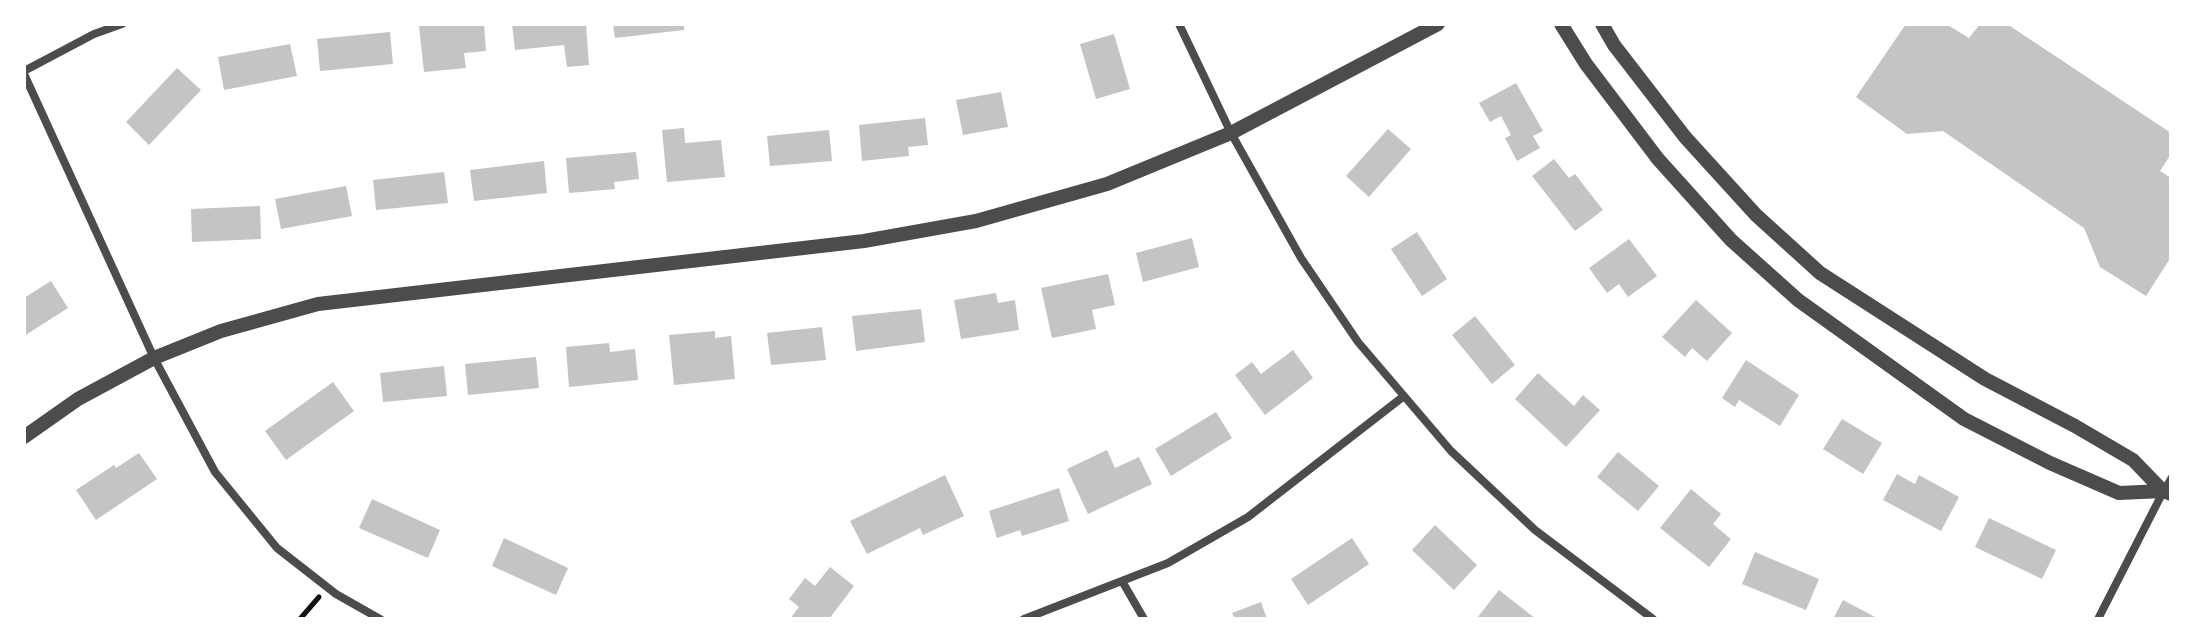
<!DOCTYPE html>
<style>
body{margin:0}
#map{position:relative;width:2195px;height:643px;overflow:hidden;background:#fff;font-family:"Alegreya Sans",sans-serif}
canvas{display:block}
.frame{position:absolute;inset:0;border:26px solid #fff;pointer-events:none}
</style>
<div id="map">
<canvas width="2195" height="643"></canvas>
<div class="frame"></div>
</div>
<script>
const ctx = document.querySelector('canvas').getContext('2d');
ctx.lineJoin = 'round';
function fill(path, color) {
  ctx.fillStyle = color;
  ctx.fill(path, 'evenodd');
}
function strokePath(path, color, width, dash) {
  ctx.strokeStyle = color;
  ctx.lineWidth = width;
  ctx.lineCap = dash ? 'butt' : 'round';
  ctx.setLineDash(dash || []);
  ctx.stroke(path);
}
fill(new Path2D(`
 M443 24H484L486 51 464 53 466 68 424 72 419 26Z
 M512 24H586L589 65 567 67 564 45 515 50Z
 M613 24H684V30L615 38Z
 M1906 24H1946L1969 38 1980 24H2007L2171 133V154L2160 171 2171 178V257L2146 296 2100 267 2084 228 1943 131 1907 134 1856 97Z
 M390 32 393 64 320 71 317 39Z
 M1114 34 1130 89 1096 99 1080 44Z
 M290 44 297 76 224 90 218 57Z
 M177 68 201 90 149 145 126 122Z
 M1516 83 1543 131 1533 136 1540 148 1517 161 1505 138 1511 135 1501 116 1490 122 1479 103Z
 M1001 92 1008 127 963 135 956 100Z
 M925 118 928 145 908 147 909 156 862 161 859 125Z
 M684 128 685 143 721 140 725 177 667 182 662 130Z
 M1388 129 1411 149 1369 197 1346 176Z
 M829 130 832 161 770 166 767 136Z
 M636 152 639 179 614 182 615 189 569 193 566 158Z
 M1554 159 1569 178 1575 174 1603 210 1575 231 1532 176Z
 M544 161 547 193 474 201 470 170Z
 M444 172 448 203 376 210 373 180Z
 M346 186 352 216 281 229 275 199Z
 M260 206 261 239 192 242 191 209Z
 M1417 232 1447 279 1422 296 1391 249Z
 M1192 238 1199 267 1143 282 1136 253Z
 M1629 239 1657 276 1628 297 1619 284 1607 293 1589 268Z
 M1108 274 1115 305 1092 310 1096 329 1052 338 1041 288Z
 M51 281 68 308 24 336V298Z
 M996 293 998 303 1015 300 1019 330 961 339 954 300Z
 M1696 300 1732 333 1707 361 1692 348 1685 357 1662 337Z
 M921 309 925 342 856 351 852 316Z
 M1475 316 1515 365 1492 384 1452 335Z
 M822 327 826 360 771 365 767 333Z
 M715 331V338L731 336 735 379 674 385 669 335Z
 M609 343 610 352 635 349 638 380 569 387 566 347Z
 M1293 350 1313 378 1265 415 1235 375 1252 362 1261 374Z
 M536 357 539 388 468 395 465 364Z
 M1746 360 1799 395 1780 426 1739 400 1735 407 1722 398Z
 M444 366 447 396 383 402 380 373Z
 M1538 373 1574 406 1583 395 1600 410 1566 447 1515 399Z
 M333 382 354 411 286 460 265 431Z
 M1216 412 1232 438 1171 476 1155 449Z
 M1842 419 1882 443 1863 474 1823 449Z
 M1107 450 1115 468 1139 457 1152 484 1088 514 1067 469Z
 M1618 452 1659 486 1638 511 1597 477Z
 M139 453 157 479 96 520 76 490 114 465 116 468Z
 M1897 474 1915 484 1919 475 1959 497 1941 531 1883 500Z
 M945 475 964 516 923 535 920 528 867 554 850 521Z
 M1059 488 1069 521 1022 536 1020 530 997 538 989 511Z
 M1691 489 1721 514 1713 524 1731 539 1709 567 1660 528Z
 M372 499 440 530 428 558 359 528Z
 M1989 518 2056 550 2042 579 1975 547Z
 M1435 525 1477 565 1454 590 1412 550Z
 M504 538 568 568 556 595 492 566Z
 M1352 538 1369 564 1308 605 1291 579Z
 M1755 552 1819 579 1806 610 1742 584Z
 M830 567 854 586 829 619H790L799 607 789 599 805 578 815 586Z
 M1499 590 1536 619H1479L1477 618Z
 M1843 600 1879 619H1833Z
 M1261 602 1267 619H1235L1232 613Z`), '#c4c4c4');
strokePath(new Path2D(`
 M300 619 319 597`), '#111', 5);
strokePath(new Path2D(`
 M2163 491 2171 477`), '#4c4c4c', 6);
strokePath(new Path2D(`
 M1179 24 1231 133 1301 258 1358 342 1451 451 1535 530 1653 619
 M24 71 94 34 122 24
 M24 74 154 358 215 472 277 548 336 594 380 619
 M1122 581 1144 619
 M1024 619 1168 563 1248 517 1404 396
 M2098 619 2163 492`), '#4c4c4c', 8);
strokePath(new Path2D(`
 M1561 24 1586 64 1658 159 1731 240 1798 300 1964 419 2050 463 2119 493 2163 491 2171 494
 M1602 24 1614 45 1685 137 1756 215 1820 273 1985 379 2075 426 2133 460 2163 491
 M24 437 78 399 154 358 221 331 318 304 864 241 976 221 1107 184 1231 133 1438 24`), '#4c4c4c', 14);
</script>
